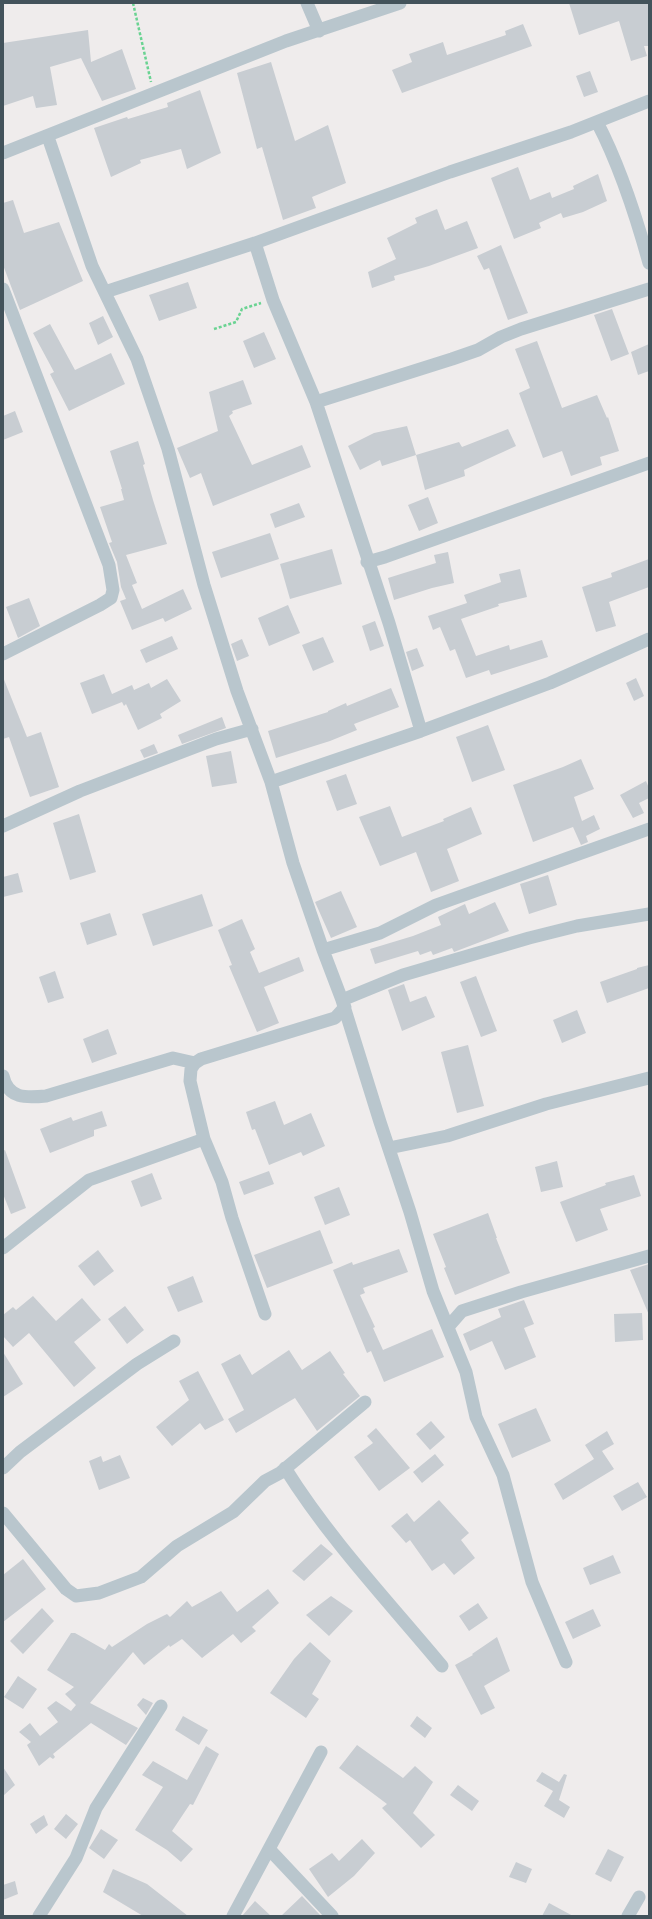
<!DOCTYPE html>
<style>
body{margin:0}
#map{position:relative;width:652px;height:1919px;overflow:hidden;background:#efecec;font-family:Jost,sans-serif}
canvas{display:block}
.frame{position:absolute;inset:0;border:4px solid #43535b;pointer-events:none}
</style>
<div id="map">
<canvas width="652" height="1919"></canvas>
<div class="frame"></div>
</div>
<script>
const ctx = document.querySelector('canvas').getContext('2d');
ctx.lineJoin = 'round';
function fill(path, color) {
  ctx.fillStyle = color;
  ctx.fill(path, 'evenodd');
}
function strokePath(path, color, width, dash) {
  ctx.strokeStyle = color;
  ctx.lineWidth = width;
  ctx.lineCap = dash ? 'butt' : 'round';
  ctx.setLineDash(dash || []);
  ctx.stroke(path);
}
fill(new Path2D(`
 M569 3H649V46H644L647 56 631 61 619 21 579 35Z
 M523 24 532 46 402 93 392 70 412 62 409 54 443 42 447 55 506 35 505 31Z
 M88 30 91 62 122 49 136 89 102 101 81 58 50 67 57 105 36 108 33 96 3 106V43Z
 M271 62 295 141 328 125 346 183 312 197 316 208 283 220 262 147 257 149 237 73Z
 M590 71 598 92 584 97 576 76Z
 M200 90 221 153 187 169 181 149 140 160 141 163 111 177 94 128 127 117 128 119 168 107 167 103Z
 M518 167 530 200 550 192 552 198 574 189 573 186 598 174 607 201 583 212 563 218 561 213 539 223 541 228 514 239 491 178Z
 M13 200 24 233 59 222 83 281 20 310 3 265V203Z
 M437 209 445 230 467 221 478 248 429 266 394 276 395 280 372 288 368 272 396 259 387 238 417 223 415 218Z
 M501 245 528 313 508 320 489 268 484 270 477 256Z
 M188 282 197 308 159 321 149 295Z
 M612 309 629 354 611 361 594 315Z
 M103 316 113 337 98 345 89 323Z
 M50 324 75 370 111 353 125 384 69 411 50 374 54 372 33 333Z
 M264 332 276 359 254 368 243 341Z
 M537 341 562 408 597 395 607 418 608 417 619 451 600 457 602 465 571 476 562 451 543 458 519 393 530 388 515 349Z
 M649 344V371L638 375 631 352Z
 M243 380 252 404 232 411 233 413 229 416 252 465 302 445 311 467 213 506 201 473 190 478 177 448 218 431 209 392Z
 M15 411 23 432 3 440V416Z
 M407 426 416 455 382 466 380 460 360 470 348 446 374 433Z
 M508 429 516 446 464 470 465 476 425 490 416 455 459 442 462 447Z
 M138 441 145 464 143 465 153 500 167 544 126 555 137 583 132 585 142 609 183 589 192 609 165 622 163 618 132 630 120 601 126 599 121 587 117 562 109 543 112 542 100 507 124 500 121 489H122L110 451Z
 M428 497 438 523 419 531 408 505Z
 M299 503 305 517 275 528 270 514Z
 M270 533 279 559 221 578 212 552Z
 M332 549 342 584 290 599 280 564Z
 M448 552 454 583 432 588 394 600 388 578 436 563 434 555Z
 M649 559V587L609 602 616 626 596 632 582 587 612 577 611 573Z
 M520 569 527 597 498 604 499 606 461 619 476 656 509 645 510 650 542 640 548 657 491 675 489 670 466 678 455 649 450 651 440 627 433 630 428 616 467 603 464 595 501 582 499 574Z
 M29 598 40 626 18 638 6 607Z
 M288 605 300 633 269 646 258 618Z
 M375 621 384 646 370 651 362 626Z
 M172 636 178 649 146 663 140 650Z
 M323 637 334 662 313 671 302 645Z
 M242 639 249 656 237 661 231 644Z
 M417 648 424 666 412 671 406 652Z
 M104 674 112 694 132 685 134 690 149 683 151 688 167 679 181 701 160 714 162 718 138 730 126 704 124 706 122 702 92 714 80 683Z
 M3 677 27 737 41 732 59 787 30 797 9 737 3 739Z
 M636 678 644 696 634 701 626 683Z
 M391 688 399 707 354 724 357 730 330 741 276 758 268 731 328 712V711L346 703 347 706Z
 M222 717 226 728 182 744 178 735Z
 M488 725 505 770 472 782 456 737Z
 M154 744 158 753 144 758 140 750Z
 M231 751 237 783 212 787 206 756Z
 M581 759 594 789 574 797 582 821 594 815 600 829 586 836 588 842 581 845 573 827 533 842 513 785 563 767Z
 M346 774 357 804 337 811 326 781Z
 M646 781 649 788V798L639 803 644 813 633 818 620 795Z
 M390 806 402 837 444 821 443 819 471 807 482 834 447 849 459 881 431 892 416 852 380 866 359 817Z
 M79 814 96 872 70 880 53 823Z
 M18 873 23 892 3 897V877Z
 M548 875 557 905 529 914 520 884Z
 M341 891 357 927 331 938 315 902Z
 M202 894 213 926 153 946 142 914Z
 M495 902 509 931 454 952 452 948 433 955 431 951 420 955 418 951 375 964 370 949 413 936 441 925 438 917 465 904 469 914Z
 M110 913 117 935 87 945 80 923Z
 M242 919 255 949 250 952 259 973 299 957 304 971 264 987 279 1023 257 1032 229 966 232 965 218 930Z
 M649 965V988L607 1003 600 982 637 969V968Z
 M55 971 64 998 48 1003 39 977Z
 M476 976 497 1031 481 1037 460 982Z
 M404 984 410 1002 426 996 435 1017 402 1031 388 990Z
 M577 1010 586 1033 562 1043 553 1020Z
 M108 1029 117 1054 92 1063 83 1039Z
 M468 1045 484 1106 457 1113 441 1052Z
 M275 1101 284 1125 311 1113 325 1146 303 1156 301 1152 269 1165 255 1129 252 1130 246 1112Z
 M102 1111 107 1126 94 1130V1136L50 1153 40 1129 71 1117 73 1121Z
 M5 1150 26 1208 11 1214 3 1194V1151Z
 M557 1161 563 1187 541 1192 535 1167Z
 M269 1171 274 1184 244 1195 239 1182Z
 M152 1173 162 1199 141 1207 131 1181Z
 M634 1175 641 1196 600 1209 608 1230 576 1242 560 1202 606 1185 605 1183Z
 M339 1187 350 1215 325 1225 314 1197Z
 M488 1213 497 1238H496L510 1273 455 1295 444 1268 446 1267 433 1234Z
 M320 1230 333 1263 267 1288 254 1255Z
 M399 1249 408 1272 363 1288 365 1293 360 1295 375 1327 373 1328 383 1350 432 1329 444 1357 384 1382 371 1351 367 1353 333 1270 352 1262 353 1265Z
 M98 1250 114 1271 94 1286 78 1266Z
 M649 1264V1315L630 1270Z
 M193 1276 203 1302 178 1312 167 1287Z
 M33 1296 56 1321 82 1298 101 1320 74 1342 96 1368 74 1387 29 1333 13 1347 3 1336V1315L13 1307 16 1310Z
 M524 1300 534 1324 524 1328 536 1357 505 1370 492 1341 470 1351 463 1334 501 1317 498 1309Z
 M125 1306 144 1330 127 1344 108 1319Z
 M642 1313 643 1340 615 1342 614 1314Z
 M289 1350 302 1370 330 1351 345 1373 343 1374 360 1396 317 1431 295 1398 236 1433 228 1419 244 1410 221 1364 240 1354 252 1375Z
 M3 1352 23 1384 3 1397Z
 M198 1371 224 1420 205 1430 200 1423 172 1446 156 1427 189 1400 179 1381Z
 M536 1408 551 1441 512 1458 498 1424Z
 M431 1421 445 1437 430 1450 416 1434Z
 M376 1428 410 1468 379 1491 354 1457 373 1443 367 1436Z
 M607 1431 614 1444 602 1451 614 1469 563 1500 554 1484 594 1459 585 1445Z
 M435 1454 444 1465 422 1483 413 1472Z
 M120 1455 130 1478 99 1490 89 1461 101 1456 103 1462Z
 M638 1482 647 1497 622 1511 613 1496Z
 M439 1500 469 1533 461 1540 475 1558 454 1575 444 1563 432 1571 410 1540 406 1543 391 1526 407 1513 414 1522Z
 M321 1544 333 1554 304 1581 292 1571Z
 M613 1555 621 1573 590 1585 583 1568Z
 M23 1559 46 1589 3 1622V1575Z
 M268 1589 279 1603 252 1627 256 1631 241 1643 233 1634 202 1658 182 1639 170 1647 169 1645 144 1665 133 1652 90 1703 138 1728 126 1745 91 1723 53 1754 55 1757 53 1759 50 1757 39 1766 27 1745 31 1742 19 1732 30 1723 40 1736 58 1722 47 1708 56 1701 71 1711 76 1705 65 1694 74 1687 47 1670 71 1633H75L105 1650 109 1644 112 1647 147 1624 167 1614 170 1617 187 1601 192 1607 221 1591 237 1612Z
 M331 1596 353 1611 329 1636 306 1615Z
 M478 1603 488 1618 469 1631 459 1616Z
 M42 1608 54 1621 23 1654 10 1641Z
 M593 1609 601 1626 573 1639 565 1622Z
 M497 1637 510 1671 484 1686 495 1708 481 1715 455 1665 473 1655 472 1654Z
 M310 1642 331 1661 312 1694 319 1699 306 1718 270 1693 294 1659Z
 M18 1676 37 1689 23 1709 4 1697Z
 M143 1698 153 1703 146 1715 137 1705Z
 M183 1716 208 1730 199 1745 175 1730Z
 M417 1716 432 1728 425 1738 410 1726Z
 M357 1745 403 1778 415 1766 433 1782 413 1813 435 1835 421 1848 382 1808 387 1804 339 1768Z
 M206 1746 219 1754 193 1805 190 1804 172 1831 193 1849 181 1862 167 1850 135 1830 163 1787 142 1775 153 1761 187 1780Z
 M3 1767 15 1785 3 1796Z
 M542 1772 559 1782 564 1774 567 1775 559 1800 570 1807 564 1818 544 1806 553 1791 536 1781Z
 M458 1785 479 1801 472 1811 450 1795Z
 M66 1814 78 1824 66 1839 54 1829Z
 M44 1815 48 1825 36 1834 30 1824Z
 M101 1829 118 1840 104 1859 89 1848Z
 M362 1839 375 1853 354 1876 328 1897 309 1869 332 1853 339 1861Z
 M608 1849 624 1857 611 1882 595 1874Z
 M516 1862 532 1869 526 1883 509 1877Z
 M113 1869 147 1884 188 1916H143L103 1892Z
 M15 1881 18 1894 3 1900V1885Z
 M302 1896 321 1916H281Z
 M255 1901 271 1916H242Z
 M549 1903 573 1916H542Z`), '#c8cdd2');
strokePath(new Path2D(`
 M133 3 151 82
 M214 329 236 322 242 309 261 303`), '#6ad392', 2.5, [3, 2]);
strokePath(new Path2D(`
 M307 3 319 31
 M597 122C620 166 636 216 649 263
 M48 137 92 266 137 359 168 449 204 585 237 691 271 782 293 863 323 950 342 1000 380 1122 410 1212 433 1291 466 1372 476 1417 503 1475 532 1582 566 1662
 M3 153 286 41 400 3
 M255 243 273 300 316 402 389 623 421 731
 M3 289 109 565 113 590 111 598 100 605 3 654
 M105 292 255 243 450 172 571 132 649 101
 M316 402 452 359 478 350 501 337 521 329 649 289
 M367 562 385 557 649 463
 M271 782 421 731 550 683 649 639
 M3 826 80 791 216 739 252 729
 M323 950 380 933 436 905 649 829
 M342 1000 403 975 529 938 577 926 649 914
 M3 1076C8 1099 26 1098 46 1096L173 1058 195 1063
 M389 1148 447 1136 546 1104 649 1078
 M3 1248 89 1180 204 1139
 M265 1314 232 1218 222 1182 204 1139 190 1081 191 1069 195 1063 201 1059 335 1018 345 1007
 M448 1327 462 1311 521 1292 649 1256
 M3 1468 20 1452 137 1364 174 1341
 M285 1468C330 1540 388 1601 442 1666
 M3 1513 66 1589 76 1596 99 1593 141 1577 177 1546 233 1512 265 1481 280 1473 365 1402
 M269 1849 332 1916
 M39 1916 76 1858 96 1808 161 1706
 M233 1916 321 1752
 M628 1916 639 1897`), '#b9c6cd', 13);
</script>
